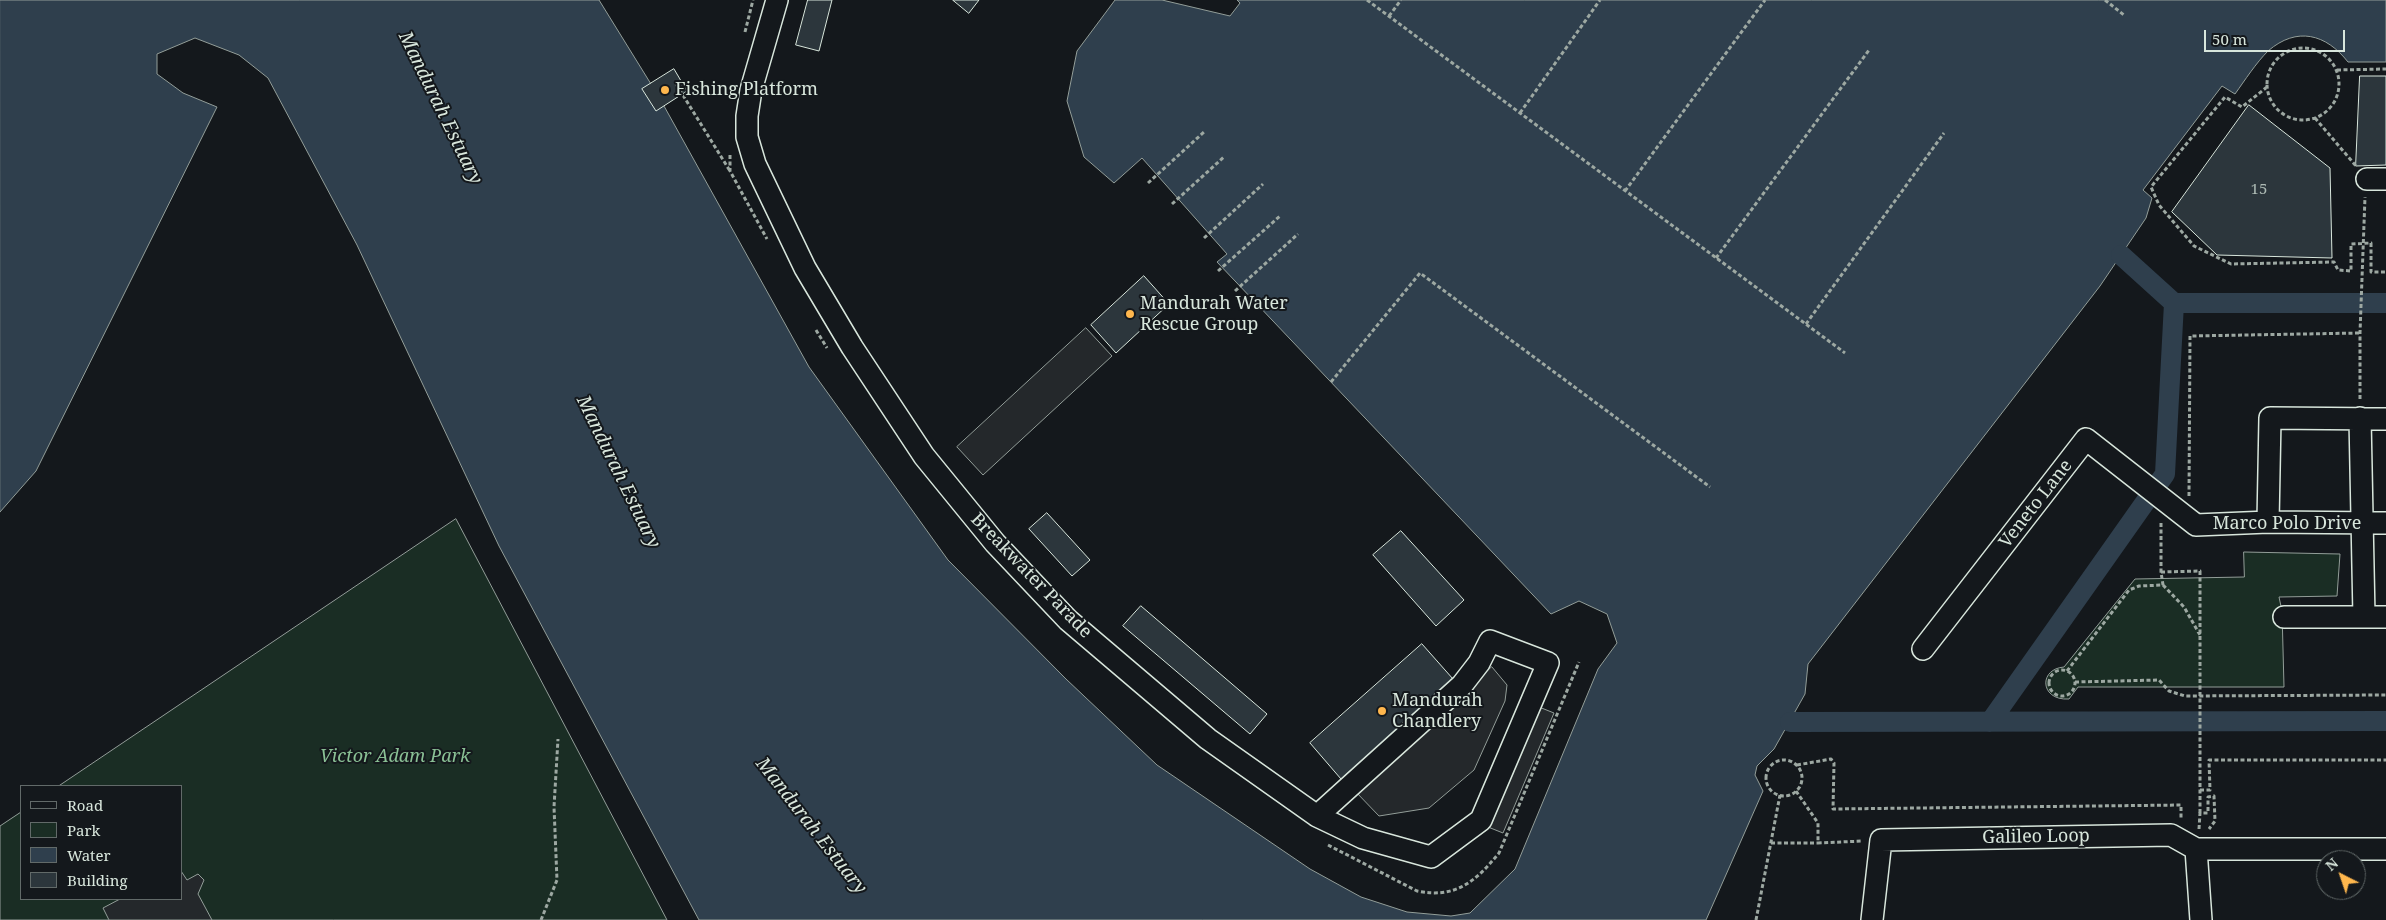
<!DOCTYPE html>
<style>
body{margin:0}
#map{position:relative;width:2386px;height:920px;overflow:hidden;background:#14181c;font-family:"Noto Serif",serif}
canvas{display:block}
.legend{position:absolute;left:20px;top:785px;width:162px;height:115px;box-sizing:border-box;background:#14181c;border:1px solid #626a69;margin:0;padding:6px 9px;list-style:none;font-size:15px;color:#d8e6dc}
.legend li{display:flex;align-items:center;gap:10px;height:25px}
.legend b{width:25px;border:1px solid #626a69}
.north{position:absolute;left:2316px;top:850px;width:50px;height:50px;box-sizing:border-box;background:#14181c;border:1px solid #626a69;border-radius:50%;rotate:319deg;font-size:14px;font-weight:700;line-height:20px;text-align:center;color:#d8e6dc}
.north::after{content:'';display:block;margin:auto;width:18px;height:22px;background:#ffb74d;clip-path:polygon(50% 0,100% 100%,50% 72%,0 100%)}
.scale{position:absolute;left:2204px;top:30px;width:141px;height:22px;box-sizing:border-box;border:2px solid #d8e6dc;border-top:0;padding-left:6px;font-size:15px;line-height:18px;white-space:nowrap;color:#d8e6dc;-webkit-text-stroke:4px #14181c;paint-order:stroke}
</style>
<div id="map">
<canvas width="2386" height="920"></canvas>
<ul class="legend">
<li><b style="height:6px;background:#14181c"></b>Road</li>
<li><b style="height:14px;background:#1a2d24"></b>Park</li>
<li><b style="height:14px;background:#2f3f4d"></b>Water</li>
<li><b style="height:14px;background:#2c363c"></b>Building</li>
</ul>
<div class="north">N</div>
<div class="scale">50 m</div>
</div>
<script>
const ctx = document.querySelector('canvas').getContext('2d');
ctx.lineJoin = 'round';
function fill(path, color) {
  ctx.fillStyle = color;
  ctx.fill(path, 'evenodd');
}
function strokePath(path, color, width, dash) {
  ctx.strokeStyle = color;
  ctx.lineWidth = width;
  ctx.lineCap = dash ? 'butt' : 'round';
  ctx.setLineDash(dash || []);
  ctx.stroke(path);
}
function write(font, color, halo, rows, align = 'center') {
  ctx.font = font + ' "Noto Serif",serif';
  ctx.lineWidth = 4;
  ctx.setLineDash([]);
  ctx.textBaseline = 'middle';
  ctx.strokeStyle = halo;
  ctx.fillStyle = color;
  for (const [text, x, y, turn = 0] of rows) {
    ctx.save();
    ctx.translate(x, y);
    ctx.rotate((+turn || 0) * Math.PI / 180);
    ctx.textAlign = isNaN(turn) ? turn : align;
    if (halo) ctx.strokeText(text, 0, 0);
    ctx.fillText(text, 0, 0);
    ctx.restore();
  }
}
const green = new Path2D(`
 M456 519 667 920H0V826L21 812V899H181V786H59Z
 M2244 552 2340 554 2337 596 2279 597 2282 611 2284 687H2078L2069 699C2040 701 2038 669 2064 667L2135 579 2244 577Z`);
fill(green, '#1a2d24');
strokePath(green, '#939e99', 1);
const parking = new Path2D(`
 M1086 328 1112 356 983 475 957 447Z
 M1492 667 1507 685 1505 701 1474 770 1429 808 1379 816 1355 791Z
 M1534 705 1554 713 1503 833 1483 825Z
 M181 871 187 880 198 874 204 880 198 894 212 920H109L103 908 120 899H181Z`);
fill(parking, '#24282b');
strokePath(parking, '#939e99', 1);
const water = new Path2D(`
 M0 0H599L659 97 809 367 948 560 1066 679 1157 765 1310 869 1361 897 1407 912 1451 916 1470 913 1515 869 1598 669 1617 643 1607 614 1579 601 1551 614 1217 262 1227 254 1142 158 1114 183 1084 157 1067 101 1077 51 1115 0H1162L1230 16 1240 3 1237 0H2386V62H2348C2326 34 2297 26 2268 51 2256 63 2245 80 2235 94L2222 86 2143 190 2152 198 2146 218 2100 286 1808 664 1805 694 1774 749 1757 766 1755 775 1763 791 1706 920H699L499 546 357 245 268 78 239 55 195 38 157 54V74L183 93 217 107 36 471 0 512Z`);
fill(water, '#2f3f4d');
strokePath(water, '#939e99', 1);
strokePath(new Path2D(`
 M2121 255 2174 303H2386
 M1790 722 2386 721
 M1990 722 2165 474 2174 303`), '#2f3f4d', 20);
const building = new Path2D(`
 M808 0H832L819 51 796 45Z
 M953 0H979L969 13Z
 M674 69 687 91 656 111 642 89Z
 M2360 76H2386V165L2356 166Z
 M2249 105 2330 168 2332 258 2217 255 2172 212Z
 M1144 276 1169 304 1116 353 1091 325Z
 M1047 513 1090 560 1072 576 1029 529Z
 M1401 531 1464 600 1436 626 1373 555Z
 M1141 606 1267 714 1250 734 1123 626Z
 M1422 644 1453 679 1341 779 1310 743Z`);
fill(building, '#2c363c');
strokePath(building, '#d8e6dc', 1);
const minor = new Path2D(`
 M777 0 751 90 747 116V137L755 164 805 268 852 347 924 456 995 543 1068 620 1208 739 1317 816 1363 838 1431 857 1481 820 1548 663 1490 641 1479 663 1462 685 1317 816
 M2367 179H2386
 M2360 418 2364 617
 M2268 522 2270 418 2386 419
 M2284 617H2386
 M1923 649 2086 439 2196 525 2268 522 2386 523
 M2196 849H2386
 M1872 920 1881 840 2171 835 2196 849 2201 920`);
strokePath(minor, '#d8e6dc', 24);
strokePath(new Path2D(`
 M1367 0 1845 353
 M2105 0 2124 15
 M1389 16 1401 0
 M745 32 753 0
 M2267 84a36 36 0 1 1 72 0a36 36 0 1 1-72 0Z
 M2337 70 2386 69
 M676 84 730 171
 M2267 87 2242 107 2225 97 2151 187 2159 205 2194 246 2231 264 2334 262 2338 270 2351 271V244L2371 243V272H2386
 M1520 113 1600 0
 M2315 118 2356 166
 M730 155V171L767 239
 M1148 183 1204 132
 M1625 191 1765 0
 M1172 204 1225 156
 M1204 238 1263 184
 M1716 258 1869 50
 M1218 271 1280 216
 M1235 291 1298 234
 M1806 324 1944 133
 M816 330 827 348
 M1331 382 1420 273 1710 487
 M2360 399V333L2365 197
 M2189 496 2190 336 2360 333
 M2161 572 2200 571V669
 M2163 585 2184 607 2200 635
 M2049 683a13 13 0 1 1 26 0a13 13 0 1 1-26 0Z
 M2067 671 2129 590 2139 586 2163 585 2161 572V523
 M2075 682 2159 680 2169 691 2185 696 2386 695
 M1766 778a18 18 0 1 1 36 0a18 18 0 1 1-36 0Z
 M1797 765 1831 759 1834 763 1833 809 2181 805V818
 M2200 790H2210L2209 760H2386
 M1796 791 1818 823V843L1863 841
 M2199 829 2200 813H2208V797L2214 796 2215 821 2209 829
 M1771 843H1818
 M1328 845 1417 891C1456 899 1476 881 1499 853L1579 662
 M541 920 557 880 554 807 558 739
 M1756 920 1780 795`), '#9da8a2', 3, [4, 2.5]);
strokePath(minor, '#14181c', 21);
strokePath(new Path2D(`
 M2200 813V669`), '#9da8a2', 3, [4, 2.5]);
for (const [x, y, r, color] of [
 [665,90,5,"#ffb74d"],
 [1130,314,5,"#ffb74d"],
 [1382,711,5,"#ffb74d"]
]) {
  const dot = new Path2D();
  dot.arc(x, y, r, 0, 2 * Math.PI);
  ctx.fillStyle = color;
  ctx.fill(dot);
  strokePath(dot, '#14181c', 2);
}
write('15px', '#adbab4', null, [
 ["15",2259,190]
]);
write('18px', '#d8e6dc', '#14181c', [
 ["Fishing Platform",675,90],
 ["Mandurah Water",1140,304],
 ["Rescue Group",1140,325],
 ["Mandurah",1392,701],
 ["Chandlery",1392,722]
], 'left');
write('18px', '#d8e6dc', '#14181c', [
 ["Veneto Lane",2036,504,-52],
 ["Marco Polo Drive",2287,524],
 ["Breakwater Parade",1031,576,46],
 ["Galileo Loop",2036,837,-1]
]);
write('italic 18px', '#8ac095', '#14181c', [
 ["Victor Adam Park",395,757]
]);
write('italic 19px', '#d8e6dc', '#14181c', [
 ["Mandurah Estuary",440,108,64],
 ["Mandurah Estuary",618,472,64],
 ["Mandurah Estuary",811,826,52]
]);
</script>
